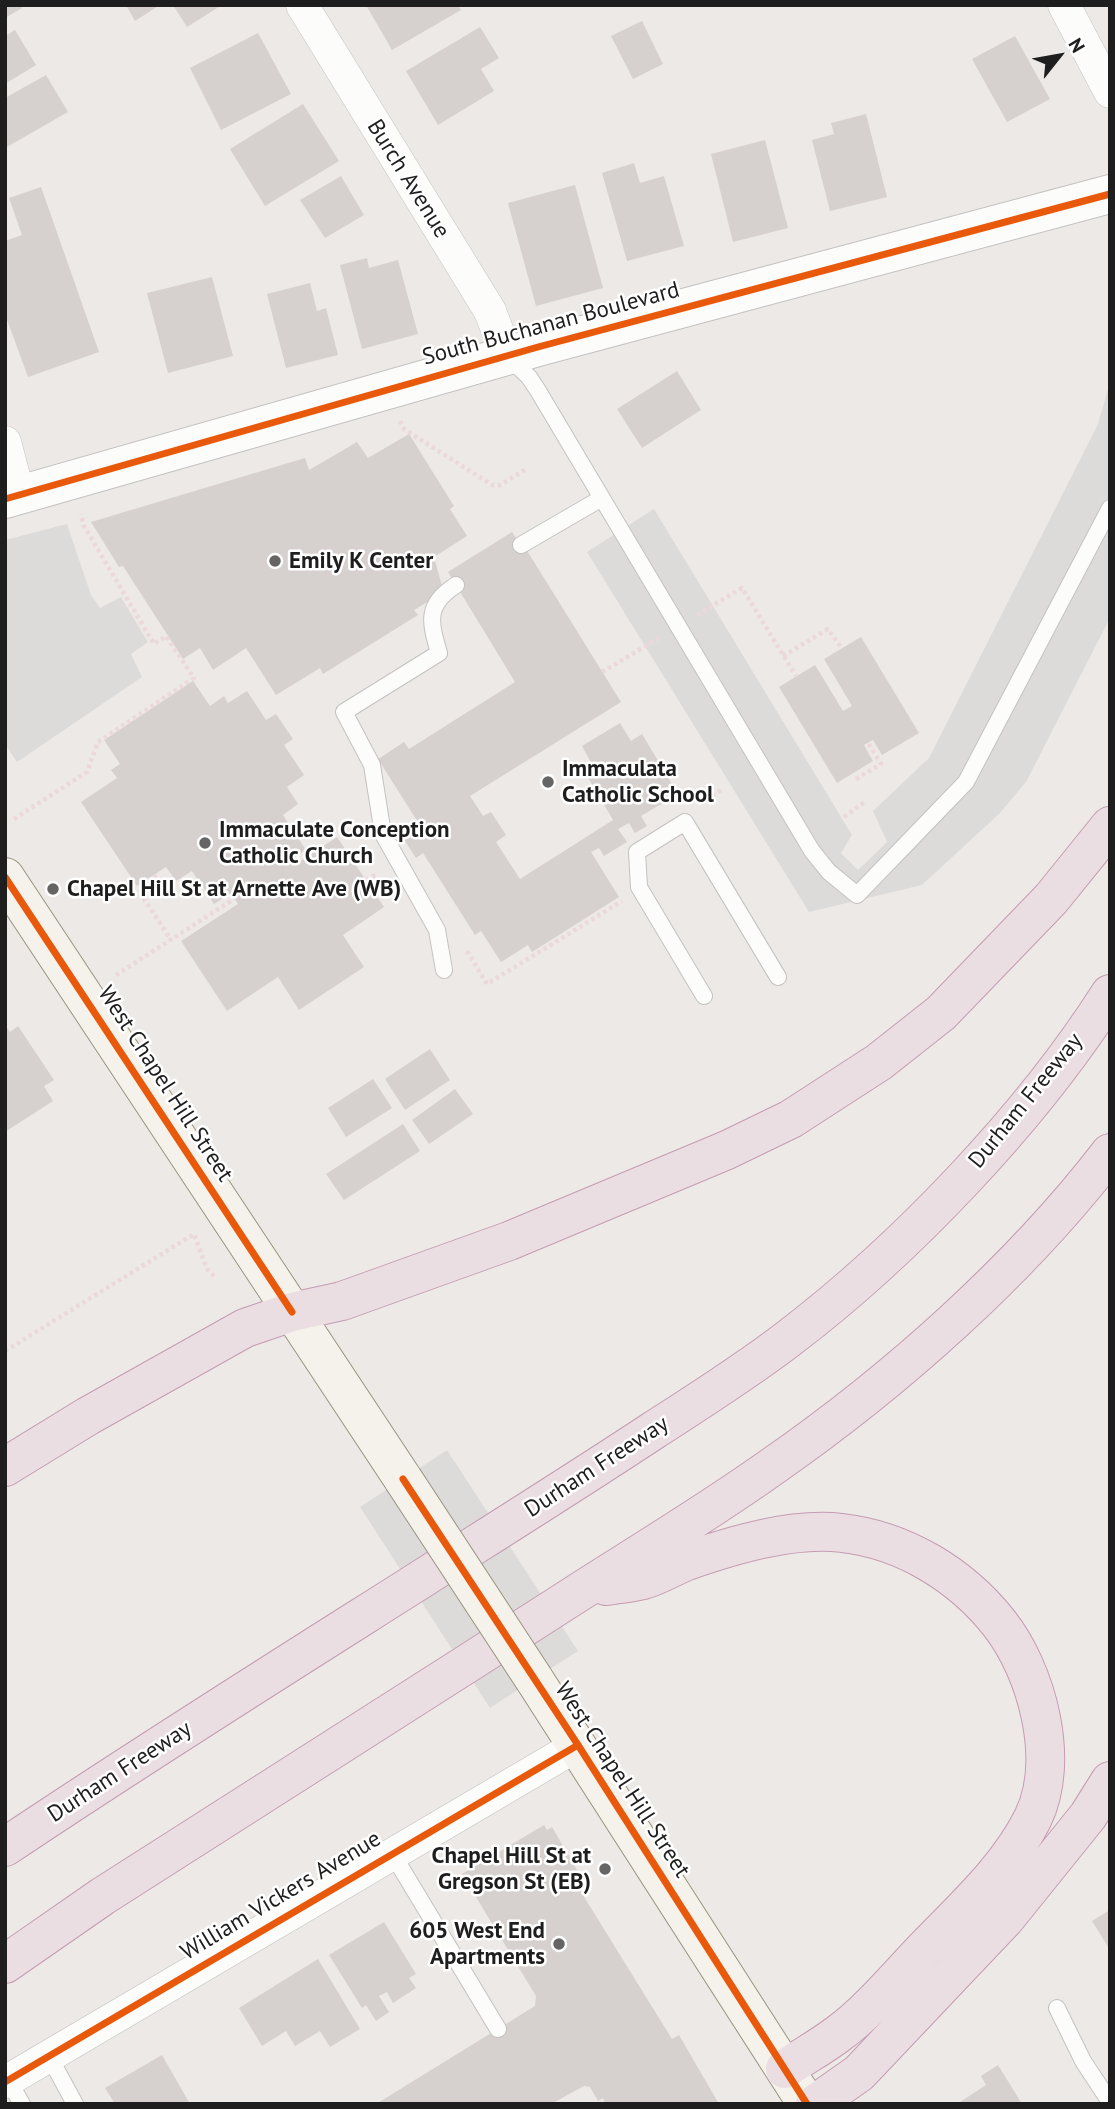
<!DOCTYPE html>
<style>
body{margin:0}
#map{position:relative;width:1115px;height:2109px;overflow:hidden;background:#ede9e6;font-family:"PT Sans",sans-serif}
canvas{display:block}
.frame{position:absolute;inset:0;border:7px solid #1e1e1e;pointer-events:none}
.north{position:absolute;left:1024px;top:21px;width:70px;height:70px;-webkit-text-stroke:5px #fff;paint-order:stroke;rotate:59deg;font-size:19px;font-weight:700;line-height:28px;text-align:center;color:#1e1e1e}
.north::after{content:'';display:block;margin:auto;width:24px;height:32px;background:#1e1e1e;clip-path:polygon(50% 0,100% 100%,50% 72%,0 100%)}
</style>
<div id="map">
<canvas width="1115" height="2109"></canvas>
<div class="frame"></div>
<div class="north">N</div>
</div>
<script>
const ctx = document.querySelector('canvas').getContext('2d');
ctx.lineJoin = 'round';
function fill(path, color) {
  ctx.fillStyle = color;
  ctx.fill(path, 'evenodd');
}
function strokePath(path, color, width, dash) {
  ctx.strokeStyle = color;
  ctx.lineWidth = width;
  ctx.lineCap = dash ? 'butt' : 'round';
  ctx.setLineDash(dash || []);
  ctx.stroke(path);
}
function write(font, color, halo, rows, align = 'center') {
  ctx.font = font + ' "PT Sans",sans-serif';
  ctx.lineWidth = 5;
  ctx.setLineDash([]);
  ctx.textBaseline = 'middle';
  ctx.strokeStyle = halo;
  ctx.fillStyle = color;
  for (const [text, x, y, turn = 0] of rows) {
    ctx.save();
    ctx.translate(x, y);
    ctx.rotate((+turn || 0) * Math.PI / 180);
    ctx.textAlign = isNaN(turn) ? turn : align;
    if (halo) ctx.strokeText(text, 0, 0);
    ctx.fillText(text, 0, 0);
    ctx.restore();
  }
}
fill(new Path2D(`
 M1110 382V618L1026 782 1000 813 922 885 809 912 587 552 654 509 852 835 841 853 858 870 887 842 873 811 929 758 1098 424Z
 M67 524 91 595 100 608 121 597 148 642 131 654 142 677 17 762 5 744V540Z
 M447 1450 578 1651 490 1708 360 1507Z`), '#dddbda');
fill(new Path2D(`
 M5 5H20L22 8 5 18Z
 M126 5H160L135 21Z
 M173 5H222L187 27Z
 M366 5H458L461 10 392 50Z
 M642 21 663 64 633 79 611 36Z
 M480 27 499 58 481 69 494 91 438 125 406 71Z
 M15 30 36 65 5 84V36Z
 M258 33 291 94 221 130 190 68Z
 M1015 36 1050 99 1007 122 972 59Z
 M46 75 68 112 5 148V98Z
 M303 104 339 161 265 206 230 149Z
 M866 114 887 197 830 211 812 140 834 134 831 123Z
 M765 140 788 228 733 242 711 154Z
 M634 163 640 183 664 176 684 246 627 261 602 173Z
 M341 176 364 215 325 238 300 200Z
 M575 185 603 288 536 306 508 203Z
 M41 187 99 352 28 377 5 314V241L22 235 9 198Z
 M367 258 369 268 398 260 418 334 362 349 340 265Z
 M212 277 233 356 168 373 147 293Z
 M310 283 317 311 326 308 338 355 286 368 267 294Z
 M677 371 701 410 642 448 617 409Z
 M409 434 454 506 450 509 467 536 434 557 442 586 437 589 441 594 414 610 418 615 323 674 320 668 276 695 246 648 213 670 200 648 183 659 123 566 119 567 91 522 305 458 309 470 357 442 368 458Z
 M512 532 524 550 526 549 621 702 470 796 483 816 491 812 506 835 496 842 520 879 613 820 584 771 593 766 582 746 620 723 631 741 642 734 678 794 641 816 647 826 635 833 629 823 618 829 627 842 604 856 599 848 591 852 619 897 532 952 528 945 501 962 481 931 475 935 423 853 416 858 403 838 421 827 378 759 404 742 409 749 515 682 448 572Z
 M861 637 919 733 882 755 873 740 864 745 873 761 837 783 779 687 815 665 843 711 852 706 824 659Z
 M193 681 210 706 224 696 228 703 247 691 266 720 276 714 293 739 284 745 304 775 287 787 298 804 283 815 306 850 289 861 293 866 337 837 384 907 343 935 364 967 299 1010 278 977 227 1011 181 941 238 904 231 893 214 904 192 871 176 881 166 867 137 886 81 802 117 778 111 770 120 764 104 740Z
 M5 1025 10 1032 18 1026 54 1080 44 1086 53 1101 5 1132Z
 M430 1049 450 1080 405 1110 385 1079Z
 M373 1079 392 1108 346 1137 328 1108Z
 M455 1089 473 1114 429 1144 412 1120Z
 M403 1124 420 1151 344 1200 326 1174Z
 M544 1825 547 1830 552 1827 580 1875 573 1879 672 2039 679 2035 719 2104H605L603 2098 598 2101 590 2087 584 2086 551 2104H376L535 2006 536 1996 462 1874Z
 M1110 1910V1950L1092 1921Z
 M384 1922 416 1974 409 1978 416 1988 393 2003 387 1992 379 1996 389 2012 376 2021 366 2005 362 2008 329 1955Z
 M318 1959 360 2029 330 2047 320 2031 295 2046 286 2031 262 2046 239 2008Z
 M162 2055 190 2104H115L105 2088Z
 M998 2065 1022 2104H957L986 2085 981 2076Z`), '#d6d1cf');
const service = new Path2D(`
 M508 357 529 377 537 389 812 851 829 872 857 895 966 782 1110 508
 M521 545 602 498
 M444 970 437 930 383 834 372 765 344 712 439 653C430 622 425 605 456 585
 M704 996 639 887 637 852 685 822 778 977
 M392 1853 498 2029
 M1057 2008 1083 2061 1110 2102
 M49 2056 75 2104
 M8 2080 22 2104`);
const minor = new Path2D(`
 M302 5 490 311 507 356
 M1064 5 1110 92
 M5 442 19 495
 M5 2082 578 1745`);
const tertiary = new Path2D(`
 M5 499 538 347 1110 194`);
const secondary = new Path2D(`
 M5 877 403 1479
 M534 1679 807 2104`);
const motorway = new Path2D(`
 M5 1467 88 1416 245 1328 292 1312 342 1301 509 1241 727 1150 791 1119 879 1062 941 1013 1051 899 1110 826
 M606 1586C618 1584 631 1583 643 1580 658 1576 672 1567 687 1561 733 1545 793 1527 842 1533 904 1540 961 1575 999 1623 1037 1671 1061 1760 1033 1818 1009 1866 969 1903 932 1941 903 1970 871 2010 838 2034 821 2047 802 2057 785 2069
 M5 1847C160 1743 318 1645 475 1545 535 1507 595 1469 654 1430 699 1401 745 1372 788 1339 905 1250 1031 1118 1110 994
 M5 1964 103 1896C254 1800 405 1703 556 1607 628 1560 703 1516 773 1466 895 1381 1019 1271 1110 1153
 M815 2104 859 2073 1005 1919 1088 1816 1110 1781`);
strokePath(service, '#c4c2c1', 18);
strokePath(minor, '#c4c2c1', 33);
strokePath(tertiary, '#c4c2c1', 40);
strokePath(secondary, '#98937e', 40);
strokePath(motorway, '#c59bb2', 40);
strokePath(new Path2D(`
 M400 421 404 429 492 485H500L528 468
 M697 615 742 588 796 676
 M783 656 828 629 842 649
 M602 672 659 638
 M856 779 881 764 868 743
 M700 803 723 789
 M844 817 866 801
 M14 819 87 772 98 742 194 678 166 636 154 644 84 526 81 514
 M154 875 161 885 143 897 171 940
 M366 880 377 874
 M467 951 487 984 622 901
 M116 975 234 899
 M5 1351 194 1234 207 1269 215 1277`), '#ebd8db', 4.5, [3.5, 3.5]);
strokePath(service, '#fcfcfb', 16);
strokePath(minor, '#fcfcfb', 32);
strokePath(tertiary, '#fcfcfb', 38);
strokePath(secondary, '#f4f2ea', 38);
strokePath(motorway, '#eadee3', 38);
const secondaryBridge = new Path2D(`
 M403 1479 534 1679`);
strokePath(secondaryBridge, '#98937e', 40, []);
strokePath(secondaryBridge, '#f4f2ea', 38);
strokePath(new Path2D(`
 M5 499 538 347 1110 194
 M5 877 292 1312
 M403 1479 578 1745 807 2104
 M5 2082 578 1745`), '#e8590c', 7);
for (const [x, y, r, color] of [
 [275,561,7,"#666564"],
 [548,782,7,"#666564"],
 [205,843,7,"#666564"],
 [53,889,7,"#666564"],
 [605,1869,7,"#666564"],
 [559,1944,7,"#666564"]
]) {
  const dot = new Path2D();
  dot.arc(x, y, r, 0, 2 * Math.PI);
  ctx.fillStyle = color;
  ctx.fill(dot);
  strokePath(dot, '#fff', 2.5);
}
write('23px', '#1e1e1e', '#fff', [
 ["Burch Avenue",408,179,58],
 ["South Buchanan Boulevard",551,324,-15],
 ["West Chapel Hill Street",165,1084,57],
 ["Durham Freeway",1026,1101,-51],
 ["Durham Freeway",597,1467,-33],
 ["Durham Freeway",120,1772,-33],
 ["West Chapel Hill Street",622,1780,57],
 ["William Vickers Avenue",281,1896,-31]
]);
write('bold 23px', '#1e1e1e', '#fff', [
 ["Emily K Center",289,561],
 ["Immaculata",562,769],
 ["Catholic School",562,795],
 ["Immaculate Conception",219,830],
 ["Catholic Church",219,856],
 ["Chapel Hill St at Arnette Ave (WB)",67,889],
 ["Chapel Hill St at",591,1856,"right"],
 ["Gregson St (EB)",591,1882,"right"],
 ["605 West End",545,1931,"right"],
 ["Apartments",545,1957,"right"]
], 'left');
</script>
